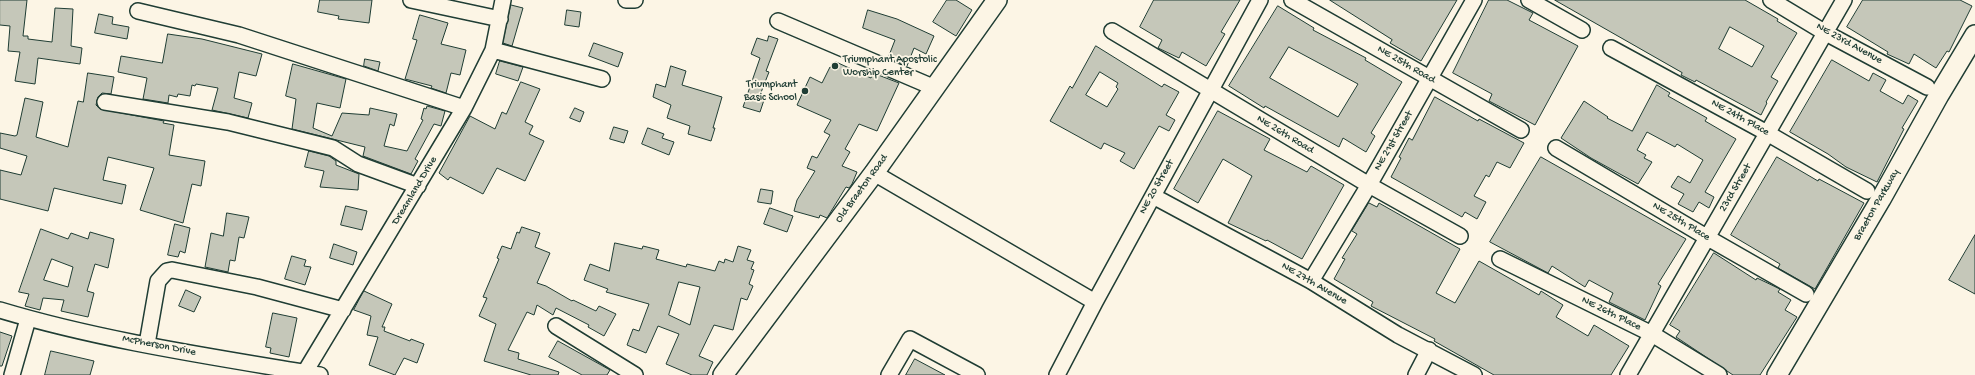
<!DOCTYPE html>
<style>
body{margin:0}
canvas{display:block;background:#fcf5e5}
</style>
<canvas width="1975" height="375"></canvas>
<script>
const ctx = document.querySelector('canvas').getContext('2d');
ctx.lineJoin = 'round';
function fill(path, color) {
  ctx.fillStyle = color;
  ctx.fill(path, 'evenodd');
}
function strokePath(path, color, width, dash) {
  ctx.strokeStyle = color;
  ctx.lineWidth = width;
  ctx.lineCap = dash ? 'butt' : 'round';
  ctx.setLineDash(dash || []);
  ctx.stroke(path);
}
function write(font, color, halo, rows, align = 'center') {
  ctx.font = font + ' "Gochi Hand",sans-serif';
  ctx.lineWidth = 3.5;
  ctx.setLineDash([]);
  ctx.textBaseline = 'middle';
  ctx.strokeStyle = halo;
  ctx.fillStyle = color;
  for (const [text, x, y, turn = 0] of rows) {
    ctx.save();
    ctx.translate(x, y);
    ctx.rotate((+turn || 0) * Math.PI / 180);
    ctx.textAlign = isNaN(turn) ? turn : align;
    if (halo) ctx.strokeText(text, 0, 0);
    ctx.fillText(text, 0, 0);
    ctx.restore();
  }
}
const building = new Path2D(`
 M0 0H27L23 36H28V39L52 42 55 8 73 9 71 46 82 48 80 64 38 58 35 84 15 81 20 52 8 51 10 26 0 25Z
 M320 0H372L369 23 338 19 339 16 318 12Z
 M947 0H956L972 10 956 36 933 22Z
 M1154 0H1240L1221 32 1225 34 1206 66 1182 52 1179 58 1158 48 1162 40 1140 27Z
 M1330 0H1457L1421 61 1390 43 1392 40Z
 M1489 0H1507L1533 13 1529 20 1578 46 1535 125 1489 101 1492 94 1453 73Z
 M1555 0H1745L1778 19 1777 21 1797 33 1771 77 1778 81 1766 102 1767 103 1761 115 1696 80 1695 82 1681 75 1682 73ZM1730 27 1764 46 1752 67 1719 49Z
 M1863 0H1960L1972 6 1949 52 1947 51 1936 68 1914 54 1909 64 1887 54 1888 52 1847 27Z
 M511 5 523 8 512 46 503 43Z
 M1278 6 1314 28 1313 30 1366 58 1365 60 1402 82 1371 133 1375 136 1366 152 1343 138 1339 147 1265 106 1264 108 1229 86ZM1289 47 1358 84 1338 117 1270 78Z
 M567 10 581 12 579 27 565 25Z
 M868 10 897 19 934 36 926 54 914 48 907 66 888 58 895 40 863 28Z
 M99 14 113 17 112 24 129 27 127 39 95 33Z
 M420 15 448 23 441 44 466 50 460 75 451 73 446 93 431 88 432 86 405 79 417 40 413 39Z
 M168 34 202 39 262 54 256 76 239 72 234 98 252 103 248 118 212 110 218 88 196 84 195 86 192 85 190 96 178 94 177 97 169 95 168 103 143 99 147 78 118 72 121 56 162 63Z
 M769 36 778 39 766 71 769 72 760 95 765 97 760 112 743 107 760 58 751 54 757 38 767 41Z
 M594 43 623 53 618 67 589 56Z
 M1096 46 1162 87 1164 84 1179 92 1166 115 1175 120 1169 131 1159 126 1134 169 1120 161 1125 153 1104 143 1101 149 1050 121 1070 86 1072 88ZM1100 72 1118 83 1116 87 1118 89 1107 107 1086 95Z
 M365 59 380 62 378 71 364 66Z
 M1832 60 1869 81 1873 73 1886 80 1880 91 1903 104 1908 95 1918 101 1902 128 1904 129 1877 182 1846 167 1828 154 1790 132Z
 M500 61 523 67 518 81 496 74Z
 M836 62 871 78 873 73 899 83 877 131 859 124 845 149 850 152 842 166 857 172 852 184 849 188 846 187 827 218 820 215 819 218 794 211 797 200 815 171 807 168 812 156 817 158 830 135 824 132 831 120 797 105 810 77 822 83 830 67 834 68Z
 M293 64 346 79 340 108 317 103 313 128 332 136 342 113 369 115 370 108 397 114 394 126 390 124 384 146 407 151 423 120 421 119 424 108 426 109 427 106 445 111 441 126 434 124 415 159 418 161 411 174 363 156 365 147 292 129 296 99 286 96Z
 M671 66 686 71 682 85 722 97 713 128H715L711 141 688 134 690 126 667 118 671 105 653 97 656 84 665 87Z
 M88 73 114 77 111 94 102 93 98 97 96 105 100 109 164 121 163 123 174 125 169 155 205 161 201 186 192 184 183 223 140 210 154 168 108 157 103 180 126 185 122 204 54 188 48 211 0 199V170L21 175 27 156 0 148V133L15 136 17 135 25 98 43 102 36 137 68 147 78 101 83 102Z
 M521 82 540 89 525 122 533 126 529 134 544 141 525 181 497 168 483 194 450 177 448 180 439 173 470 116 495 129 502 112 506 114Z
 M1657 85 1670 93 1668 96 1707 118 1705 121 1736 139 1705 192 1714 197 1709 208 1699 202 1693 212 1678 204 1684 194 1671 187 1678 176 1690 183 1703 160 1677 144 1675 147 1647 132 1637 150 1646 155 1644 158 1652 162 1638 184 1591 158 1561 138 1584 101 1608 117 1607 118 1632 131Z
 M1435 97 1478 121 1479 119 1524 143 1510 168 1497 162 1489 177 1486 175 1474 196 1486 202 1477 219 1465 212 1462 217 1391 177 1401 158 1399 157 1409 138 1412 140Z
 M575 108 584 112 580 122 570 118Z
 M1218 111 1270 139 1264 150 1307 172 1311 166 1344 185 1302 259 1267 240 1266 241 1228 223 1252 176 1223 159 1198 203 1174 189Z
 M614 127 628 131 624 143 610 139Z
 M648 128 664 134 662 138 674 142 669 155 642 144Z
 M309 151 329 156 336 161V165L359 174 358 190 320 187 324 171 305 167Z
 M1541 157 1686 239 1658 284 1661 286 1645 320 1609 302 1613 293 1589 280 1585 287 1552 266 1548 273 1490 242Z
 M1777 157 1818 181 1819 179 1864 203 1815 289 1778 268 1780 264 1731 235Z
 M761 189 773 191 771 204 758 202Z
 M1369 203 1377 207 1379 203 1460 249 1436 293 1455 303 1479 261 1539 295 1541 291 1563 305 1556 317 1588 336 1594 325 1629 346 1611 375H1494L1434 341 1435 339 1371 306 1373 302 1334 279 1345 259 1342 258 1357 234 1352 231Z
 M346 206 367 211 362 230 341 225Z
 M770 208 793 216 787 232 764 224Z
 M227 213 249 217 244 238 239 237 235 261 230 260 228 272 205 267 211 233 223 236Z
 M175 224 190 228 185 253 180 251 178 257 168 255Z
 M522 227 540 233 535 247 550 253 537 283 546 286 572 301 573 300 596 311 599 306 616 314 604 336 588 327 589 325 556 308 553 315 537 305 534 315 527 312 508 350 519 353 518 359 559 372 558 375H531L484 361 496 324 479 316 487 298 483 297 499 259 497 258 502 246 511 249 517 232 519 233Z
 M41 229 68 239 71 233 88 239 90 232 114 239 108 268 95 264 87 291 94 293 88 317 61 311 64 300 43 298 40 310 25 306 29 294 19 292ZM52 259 73 267 68 287 44 280Z
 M1975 235V294L1949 280Z
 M615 243 642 249 643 246 659 250 656 259 686 267 687 264 715 271 719 261 724 263 725 259 733 262 738 246 751 250 747 260 754 262 751 269 754 270 749 284 753 286 747 300 741 298 733 330 714 325 699 356 713 362 707 375H692L666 364 679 334 658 326 646 353 627 345 633 329 639 331 649 304 606 292 608 289 584 280 590 264 609 271ZM679 282 700 287 690 325 669 315Z
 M334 244 357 252 353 265 330 258Z
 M1714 253 1756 280 1757 278 1780 289 1778 292 1791 300 1785 310 1797 317 1760 375H1733L1676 337 1680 331 1670 325Z
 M292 256 306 260 304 266 311 267 305 285 285 279Z
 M186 290 201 297 194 312 179 306Z
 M364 291 392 304 382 327H385L384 331 410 341 411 339 424 344 417 363 404 358 395 375 369 365 378 337 367 335 371 316 354 310Z
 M273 313 297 318 289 357 270 353 271 348 266 347Z
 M0 332 12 336 2 366H0Z
 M558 341 610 370 607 375H582L549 357Z
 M51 351 94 361 90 375H45Z
 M915 359 945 375H906Z`);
fill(building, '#c5c7b9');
strokePath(building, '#1f3d34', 1);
const minor = new Path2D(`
 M411 0 500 19
 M626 0H635
 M1292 0 1521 130
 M1529 0 1582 30
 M1771 0 1824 32 1927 87
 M138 11 239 35 464 108
 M778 21 935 88
 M1112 31 1369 185 1460 236
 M1611 48 1767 133 1867 191
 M493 50 602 79
 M105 102 228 122 317 144 333 148 358 164 418 186
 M1556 148 1708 238 1806 294
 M874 173 1095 302
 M1153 196 1311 281 1398 335 1474 375
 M1500 259 1652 334 1719 375
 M1311 281 1369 185 1474 0
 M0 310C103 341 214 357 320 375
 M556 326 635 375
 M147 344 158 281 167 271 172 270 257 287 343 310
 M305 372 464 108 493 50 503 0
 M12 375 28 319
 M889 375 910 339 977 375
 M1057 375 1095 302 1260 0
 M1416 375 1429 350
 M1628 375 1844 0`);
const tertiary = new Path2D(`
 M723 375 874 173 997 0
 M1777 375 1881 199 1939 95 1975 35`);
strokePath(minor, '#1f3d34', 18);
strokePath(tertiary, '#1f3d34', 22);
strokePath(minor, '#fcf5e5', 15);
strokePath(tertiary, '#fcf5e5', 19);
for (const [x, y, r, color] of [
 [835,66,4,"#1f3d34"],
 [805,91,4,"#1f3d34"]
]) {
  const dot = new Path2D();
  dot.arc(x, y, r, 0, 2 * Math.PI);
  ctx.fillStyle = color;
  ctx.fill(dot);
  strokePath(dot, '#fcf5e5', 1.5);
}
write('11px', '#1f3d34', '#fcf5e5', [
 ["NE 23rd Avenue",1849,44,29],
 ["NE 25th Road",1406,65,30],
 ["NE 24th Place",1740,118,29],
 ["NE 26th Road",1285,135,31],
 ["NE 21st Street",1394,141,-60],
 ["NE 20 Street",1157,187,-61],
 ["23rd Street",1736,188,-60],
 ["Old Braeton Road",862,189,-54],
 ["Dreamland Drive",415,191,-59],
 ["Braeton Parkway",1877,205,-60],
 ["NE 25th Place",1681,222,31],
 ["NE 27th Avenue",1314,284,30],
 ["NE 26th Place",1611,314,26],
 ["McPherson Drive",159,346,11]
]);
write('11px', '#1f3d34', '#fcf5e5', [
 ["Triumphant Apostolic",843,60],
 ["Worship Center",843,73],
 ["Triumphant",797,85,"right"],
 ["Basic School",797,98,"right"]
], 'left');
</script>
